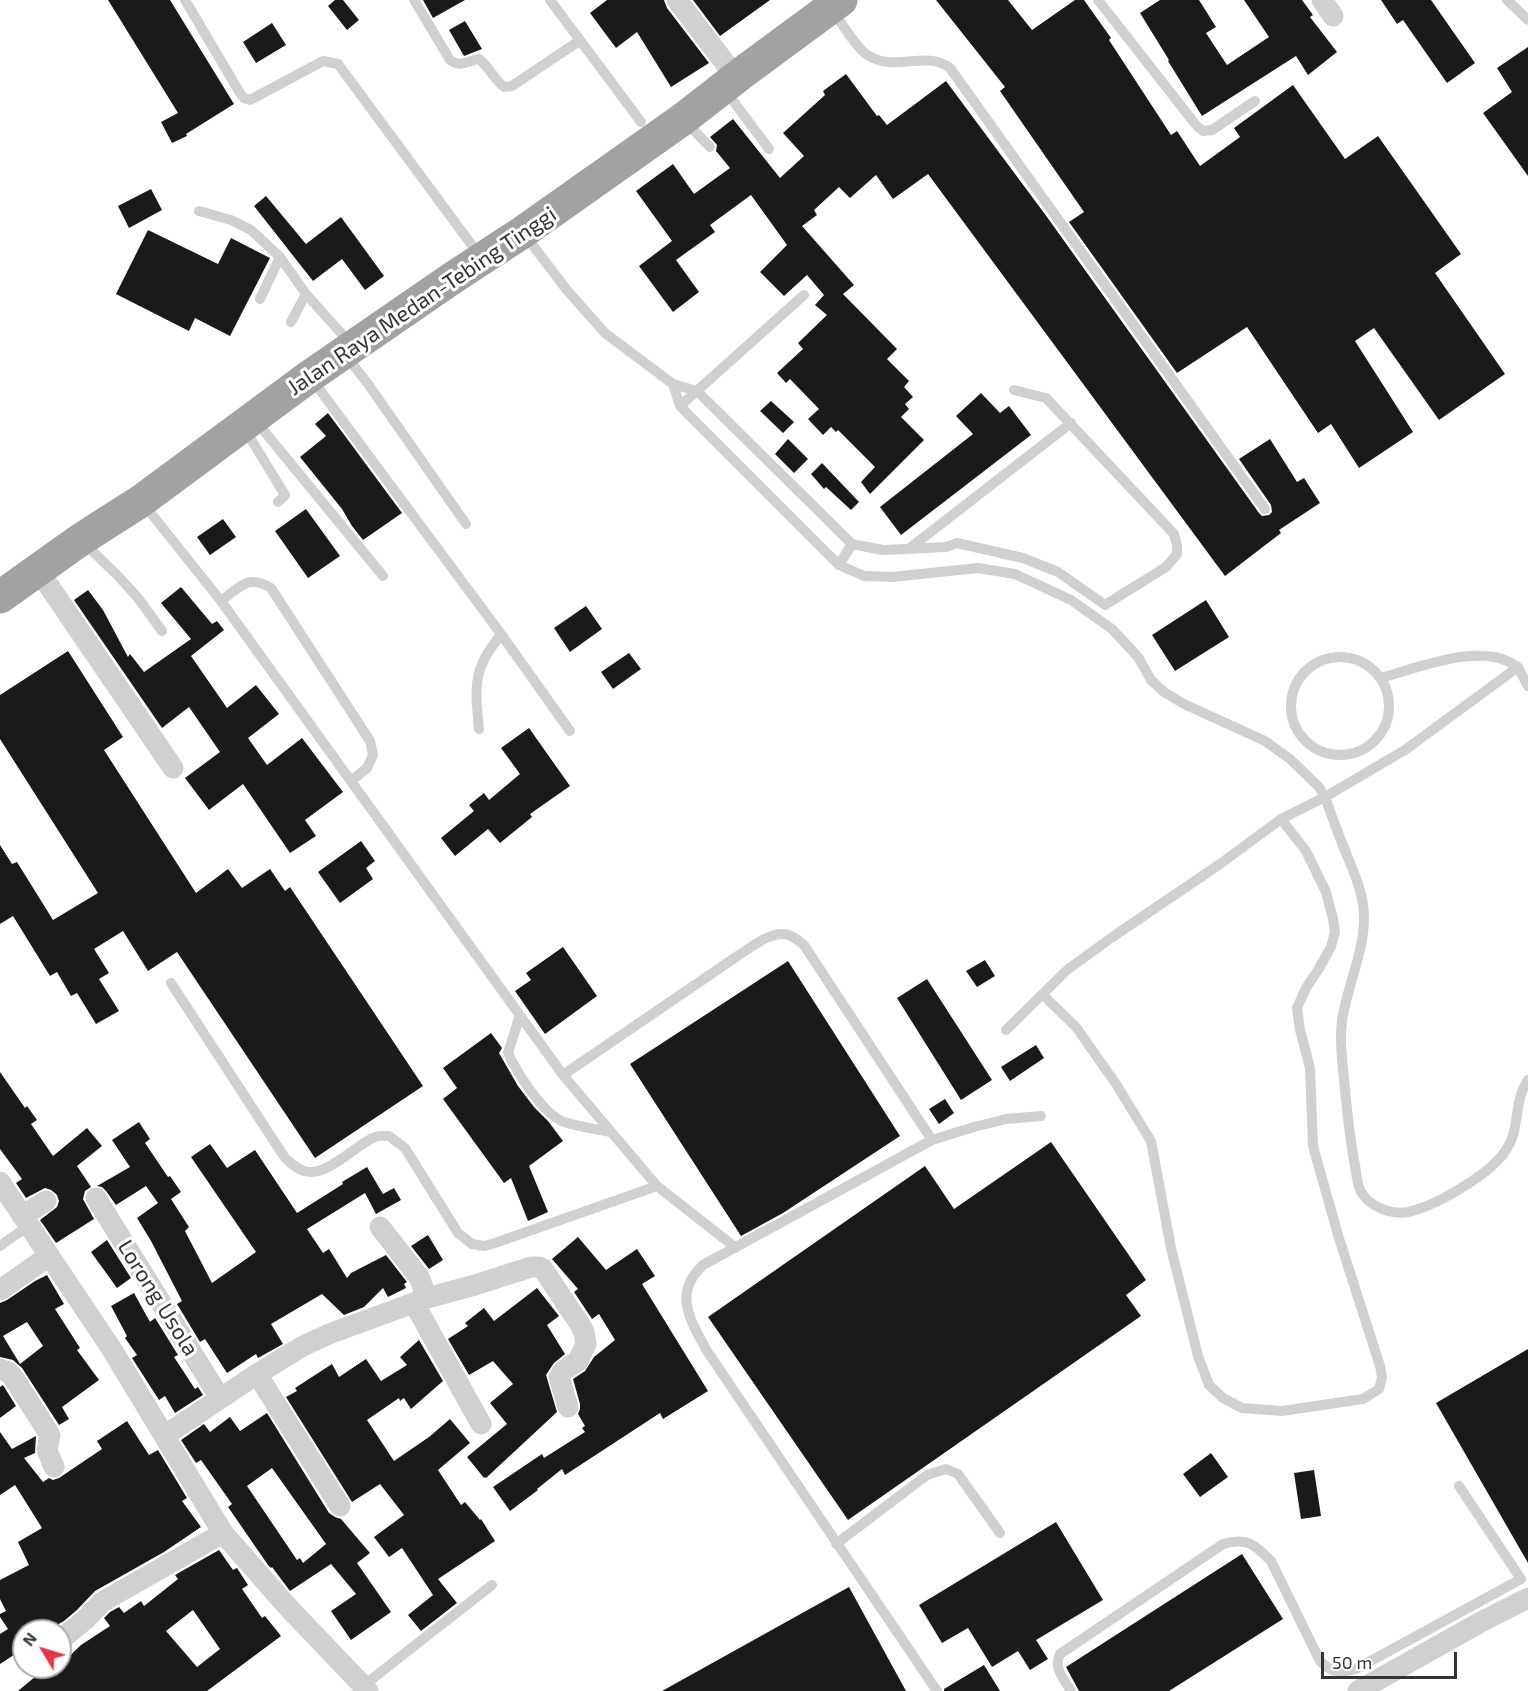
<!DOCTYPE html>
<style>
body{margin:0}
#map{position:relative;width:1528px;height:1691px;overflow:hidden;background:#fff;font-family:"Exo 2",sans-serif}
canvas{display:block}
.north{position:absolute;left:12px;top:1619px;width:60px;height:60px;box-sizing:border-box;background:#fff;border:2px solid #adadad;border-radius:50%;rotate:308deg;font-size:16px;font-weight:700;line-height:24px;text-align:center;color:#333}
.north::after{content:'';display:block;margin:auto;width:21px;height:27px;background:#e63946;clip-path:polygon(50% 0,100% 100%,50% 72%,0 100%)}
.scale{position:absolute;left:1321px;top:1652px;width:136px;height:27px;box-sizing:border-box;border:3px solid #333;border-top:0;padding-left:8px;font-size:18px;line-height:21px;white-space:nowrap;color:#333;-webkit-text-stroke:4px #fff;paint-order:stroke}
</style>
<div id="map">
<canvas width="1528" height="1691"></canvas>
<div class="north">N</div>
<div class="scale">50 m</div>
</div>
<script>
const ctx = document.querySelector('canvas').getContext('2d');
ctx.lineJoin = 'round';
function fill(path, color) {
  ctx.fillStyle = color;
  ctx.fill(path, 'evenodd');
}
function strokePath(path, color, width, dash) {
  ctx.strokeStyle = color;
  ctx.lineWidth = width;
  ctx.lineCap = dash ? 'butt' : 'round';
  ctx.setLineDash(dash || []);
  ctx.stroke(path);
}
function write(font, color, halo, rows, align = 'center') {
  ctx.font = font + ' "Exo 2",sans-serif';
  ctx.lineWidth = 6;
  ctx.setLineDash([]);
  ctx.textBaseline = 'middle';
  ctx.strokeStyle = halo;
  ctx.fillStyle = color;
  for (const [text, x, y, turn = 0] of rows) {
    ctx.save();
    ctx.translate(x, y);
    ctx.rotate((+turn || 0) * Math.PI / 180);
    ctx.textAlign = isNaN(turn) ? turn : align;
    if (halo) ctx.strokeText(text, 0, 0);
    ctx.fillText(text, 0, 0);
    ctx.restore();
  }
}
fill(new Path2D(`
 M108 0H170L234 104 186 134 187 136 172 143 161 122 178 113Z
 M335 0H343L359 20 347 30 328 6Z
 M423 0H465L433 18Z
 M607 0H664L667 8 709 63 671 87 637 32 616 48 590 13Z
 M693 0H770L720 36Z
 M936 0H1008L1032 30 1075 0H1084L1111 38 1109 40 1171 135 1177 131 1200 166 1240 137 1234 128 1293 85 1345 159 1378 136 1461 254 1435 273 1505 374 1439 420 1374 328 1355 341 1413 432 1359 468 1331 424 1318 433 1247 327 1177 373 1069 222 1084 212 1000 91 1005 87Z
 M1160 0H1199L1216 27 1206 33 1227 65 1269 37 1244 0H1302L1313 15 1310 17 1337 52 1308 75 1296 56 1202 116 1168 61 1169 60 1140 13Z
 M1381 0H1431L1475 63 1447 83 1403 20 1397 24Z
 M465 21 482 49 464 56 449 30Z
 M272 23 286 45 256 63 243 42Z
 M1528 47V176L1483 113 1512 92 1497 68Z
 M846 74 877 116 879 115 887 125 946 81 1047 217 1259 513 1262 516 1269 515 1272 512 1271 505 1239 459 1270 439 1297 482 1304 478 1320 503 1279 530 1281 533 1225 576 928 174 893 199 876 175 850 198 839 187 814 210 817 215 802 226 854 285 843 294 897 349 887 359 909 381 904 387 913 397 905 404 909 409 901 417 924 440 870 494 861 482 875 467 838 430 836 432 831 427 823 435 808 419 819 409 790 379 786 383 777 373 803 349 798 343 827 315 815 305 824 295 807 275 784 296 760 272 787 245 751 195 710 225 715 232 676 260 699 292 673 312 639 266 672 241 636 191 673 164 694 194 730 168 716 151 717 145 710 137 733 119 780 178 804 156 783 133 825 95 823 91Z
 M151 189 162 210 129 228 118 206Z
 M266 196 306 244 341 217 384 276 365 290 342 259 313 281 254 206Z
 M148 230 218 264 231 238 270 258 230 336 195 318 189 331 116 294Z
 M981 393 1000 413 1009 406 1031 435 901 535 880 507 973 434 956 416Z
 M771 401 794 422 783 433 760 411Z
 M328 413 402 513 363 540 352 526 342 509 300 457 326 436 315 424Z
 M788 439 808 459 794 473 775 454Z
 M822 463 859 502 851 510 826 487 824 489 811 474Z
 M306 509 340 556 308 578 275 531Z
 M223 519 236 537 210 555 197 537Z
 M181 587 212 624 217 621 224 630 191 656 227 708 256 685 279 714 248 738 267 765 302 738 343 792 305 820 316 836 290 853 243 784 209 810 185 778 220 752 189 707 162 728 74 600 88 590 103 610 128 657 130 654 144 672 191 639 161 603Z
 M1206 600 1229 637 1175 671 1152 635Z
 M586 606 602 629 570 652 554 628Z
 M68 651 123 737 104 750 196 893 228 869 242 888 270 869 285 891 290 887 423 1086 315 1158 177 952 148 971 123 931 94 949 109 973 99 979 119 1011 96 1024 77 993 71 996 57 972 50 976 13 916 0 924V845L12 864 17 862 53 920 98 893 0 739V695Z
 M629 653 641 669 613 689 601 672Z
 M529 728 570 786 530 814 532 817 500 843 488 829 455 856 441 838 474 811 469 805 484 793 489 800 520 774 501 748Z
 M361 841 375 861 366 868 373 879 340 903 318 872Z
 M563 947 597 996 545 1034 515 991 531 980 526 973Z
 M985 960 995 976 977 987 966 971Z
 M788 961 900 1136 783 1213 741 1236 630 1064Z
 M927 979 992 1080 961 1100 897 998Z
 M491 1033 502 1048 499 1053 518 1086 534 1107 548 1121 563 1141 529 1166 548 1212 528 1221 511 1178 504 1183 443 1099 457 1088 443 1068Z
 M1036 1045 1044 1058 1010 1081 1001 1067Z
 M0 1072 25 1108 27 1106 37 1120 31 1124 53 1156 87 1128 102 1146 77 1166 91 1187 85 1191 83 1199 94 1219 56 1243 40 1220 57 1207 59 1201 57 1195 51 1190 45 1188 26 1198 16 1183 22 1179 0 1149Z
 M945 1099 954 1113 939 1124 929 1109Z
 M139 1122 150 1139 145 1143 168 1177 170 1176 181 1192 171 1199 189 1227 185 1231 212 1283 256 1252 191 1157 210 1144 227 1168 255 1150 297 1213 343 1184 342 1182 367 1167 383 1194 394 1188 401 1200 376 1214 365 1193 307 1229 323 1253 329 1249 347 1278 351 1273 386 1255 407 1282 404 1284 406 1288 388 1297 383 1288 364 1307 344 1315 322 1294 271 1324 283 1344 258 1358 256 1354 227 1373 205 1339 200 1342 177 1304 182 1301 151 1241 137 1218 158 1203 146 1186 116 1205 106 1191 102 1187 97 1186 130 1167 112 1140Z
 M1051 1142 1146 1280 1126 1295 1141 1316 848 1520 708 1317 925 1166 954 1209Z
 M428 1235 443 1260 429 1269 411 1246Z
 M578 1237 606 1270 637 1249 655 1276 642 1284 708 1391 663 1419 660 1413 565 1475 562 1469 537 1489 538 1490 510 1511 493 1487 542 1454 544 1458 585 1432 582 1428 585 1426 578 1414 580 1409V1404L573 1379 585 1371 594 1357 615 1340 599 1314 592 1319 574 1292 578 1289 552 1259Z
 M107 1240 131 1278 117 1288 91 1252Z
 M47 1275 64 1304 55 1309 80 1348 77 1350 99 1380 62 1407 69 1419 59 1425 22 1368 13 1360 0 1357V1303L7 1300 35 1281ZM27 1322 43 1346 20 1364 3 1336Z
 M537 1288 559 1316 547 1325 565 1354 554 1363 546 1375 557 1412 486 1478 485 1477 484 1478 467 1457 507 1424 490 1403 513 1384 493 1361 469 1375 448 1339 468 1326 465 1323 484 1308 494 1321Z
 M134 1293 150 1322 155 1318 178 1355 174 1357 195 1389 198 1387 203 1395 175 1413 165 1396 159 1400 132 1358 137 1355 125 1338 127 1336 111 1306Z
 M419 1340 443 1381 411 1409 404 1398 400 1401 399 1398 367 1420 394 1461 429 1437 450 1419 470 1443 438 1470 461 1505 465 1502 480 1520 481 1519 495 1541 438 1579 457 1603 421 1631 408 1615 433 1595 402 1548 389 1557 374 1537 404 1515 380 1484 352 1502 286 1397 297 1391 295 1388 332 1364 339 1377 366 1359 381 1381 407 1365 400 1357Z
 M1528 1349V1563L1436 1403Z
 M3 1385 16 1406 0 1418V1387Z
 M267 1413 329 1513 335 1517 341 1519 370 1553 357 1563 391 1612 351 1640 331 1611 356 1594 331 1564 290 1591 272 1567 271 1568 268 1565 228 1507 232 1504 201 1460 196 1463 181 1440 204 1424 210 1432 230 1417 240 1431ZM272 1468 326 1544 303 1563 300 1558 297 1560 247 1486Z
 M127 1421 149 1455 158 1450 187 1498 182 1501 201 1527 164 1552 95 1591 77 1610 64 1621 46 1631H24V1653L20 1647 18 1648 20 1651 0 1664V1634L8 1629 0 1617V1614L6 1611 0 1599V1580L29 1565 18 1542 42 1528 15 1485 0 1495V1432L12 1449 36 1436 35 1453 24 1458 43 1482 49 1478 53 1480 59 1478 102 1449 97 1441Z
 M1211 1453 1228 1477 1200 1497 1183 1474Z
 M1314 1470 1321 1516 1301 1519 1294 1473Z
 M1056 1522 1103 1600 1036 1640 1048 1659 1030 1670 1018 1651 992 1667 968 1628 942 1643 919 1605Z
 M219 1550 233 1570 237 1568 248 1585 242 1589 262 1618 265 1616 281 1636 207 1691H18L42 1671 47 1678 60 1667V1665L81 1645 110 1626 104 1618 110 1612 119 1607 124 1613 141 1601 144 1606 178 1579 175 1575ZM193 1610 220 1649 197 1667 166 1631Z
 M1242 1554 1283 1619 1169 1691H1079L1066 1667Z
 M849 1587 906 1691H662Z
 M984 1665 1000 1691H944V1689Z`), '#1a1a1a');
strokePath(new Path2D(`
 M185 0 240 93 244 98 250 100 323 61 338 64 471 244
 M414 0 450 60C461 68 467 61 479 59 489 67 494 79 504 87L512 86 579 41
 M550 0 641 122
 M1098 0 1196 125 1203 131 1212 130 1255 101
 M1507 0 1528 20
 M832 9C840 21 855 46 866 54 895 74 925 49 950 68L1265 509
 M725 90 769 149
 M685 121 710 147
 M199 211 231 220 251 230 280 257 306 294 341 333
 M525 235 566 289 605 333 673 384 697 391 852 544 883 550 946 547 957 543 1023 558 1058 572 1105 605 1166 567 1177 554V545L1174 534 1046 398 1014 390
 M260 299 280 257
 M291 322 306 294
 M346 356 368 384 466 524
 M311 378 501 634 570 731
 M673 384 680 406 839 565 864 576 892 577 978 568 1015 574 1071 600 1112 629 1138 657 1151 680 1164 692 1184 704 1265 741 1290 759 1319 787 1325 797 1281 819 1220 864 1111 938 1067 970 1006 1030
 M680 406 804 295
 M255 420 383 576
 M254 429 249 436 285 495 278 502
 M142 502 221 601 563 1075 657 1186 495 1243 484 1246 472 1244 458 1233 405 1148 389 1136C385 1136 380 1135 375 1137 356 1144 327 1178 304 1171 297 1169 291 1163 285 1158L171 983
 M83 542 118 576 138 598 162 631
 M910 548 1071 423
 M839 565 852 544
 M221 601C240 587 248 574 271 588L370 741 373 755 367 768 351 781
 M1291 706a49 49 0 1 1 98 0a49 49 0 1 1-98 0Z
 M1518 667 1405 750 1325 797C1331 814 1337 831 1344 848 1353 871 1364 892 1364 918 1364 951 1349 982 1343 1015 1339 1035 1342 1059 1344 1079 1347 1108 1349 1136 1355 1165 1356 1174 1357 1184 1361 1192 1370 1207 1391 1215 1408 1212 1436 1206 1488 1175 1504 1153 1522 1129 1512 1104 1528 1080
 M1381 678C1418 668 1482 641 1516 666 1521 670 1524 680 1528 686
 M479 729C477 706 473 683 483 662 487 652 495 643 501 634
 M1043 995 1076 1027 1116 1084 1151 1141 1171 1248 1198 1356 1209 1385 1223 1398 1242 1408 1282 1411 1363 1399 1379 1389 1382 1377 1380 1366 1338 1235 1313 1146 1310 1068 1300 1030 1297 1008 1306 988 1318 970 1331 947 1335 932 1333 919 1326 892 1306 851 1281 819
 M520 1015 508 1053C517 1073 543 1114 564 1122 579 1127 596 1129 611 1132
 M563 1075 736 957C749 949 768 933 783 934 791 934 798 940 804 945L932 1140
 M657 1186 736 1248
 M0 1246 28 1226
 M836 1544 927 1475 946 1469 958 1474 1000 1533
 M363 1686 492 1585
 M937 1691 707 1351C691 1321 672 1294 703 1265L932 1140 974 1127 1006 1119 1041 1116
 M1071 1691C1064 1679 1053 1668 1060 1654L1223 1544C1247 1537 1254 1544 1271 1561L1320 1661C1331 1673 1341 1673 1356 1669L1521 1579 1459 1486`), '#d0d0d0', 10);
strokePath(new Path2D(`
 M677 0 726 64
 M1322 0 1333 16
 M38 570 173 768
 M0 1182 111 1348 223 1533 287 1606 368 1691
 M96 1198 220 1398
 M22 1216 46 1201
 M380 1227 419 1277 427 1298
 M0 1290 49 1256
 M414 1303 481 1424
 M0 1369 8 1372 13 1377 50 1435 47 1450 54 1467
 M257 1374 340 1506
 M164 1436 257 1374 303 1346 329 1334 427 1298 475 1285 531 1267H539L543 1269 581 1326 584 1332 586 1344 578 1361 564 1370 559 1377 568 1407
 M60 1640 86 1619 102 1602 223 1533
 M1358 1691 1479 1623 1528 1598`), '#d0d0d0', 21);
strokePath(new Path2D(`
 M0 597 80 540 141 501 310 376 454 277 523 232 683 119 742 73 841 0`), '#a2a2a2', 33);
write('22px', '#333', '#fff', [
 ["Jalan Raya Medan-Tebing Tinggi",422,301,-34],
 ["Lorong Usola",158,1298,58]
]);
</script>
